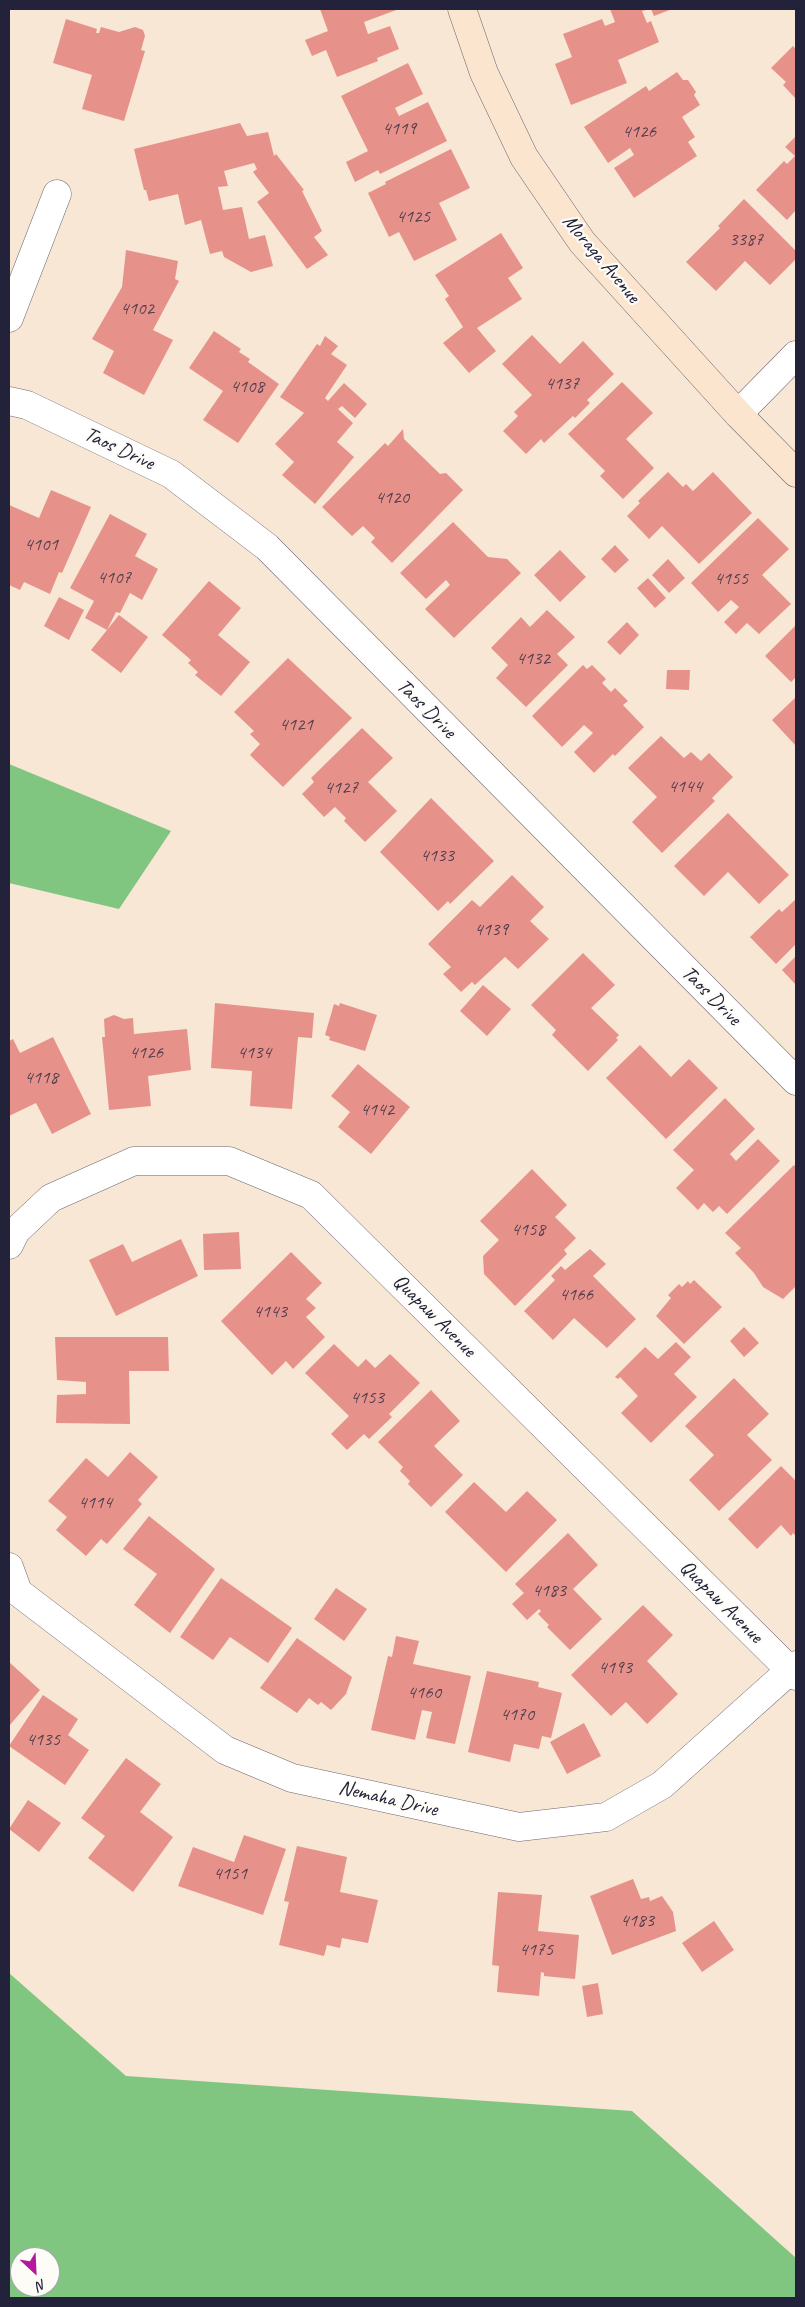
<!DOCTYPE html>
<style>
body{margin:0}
#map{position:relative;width:805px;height:2307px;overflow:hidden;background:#f8e7d4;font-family:Caveat,sans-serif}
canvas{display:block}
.frame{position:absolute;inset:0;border:10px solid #22223b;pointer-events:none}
.north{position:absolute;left:10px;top:2247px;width:50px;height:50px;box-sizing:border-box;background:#fdfcf7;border:1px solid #a5a5ac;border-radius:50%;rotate:155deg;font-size:14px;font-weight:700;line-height:20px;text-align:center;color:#22223b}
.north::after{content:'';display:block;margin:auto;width:18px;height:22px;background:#b5179e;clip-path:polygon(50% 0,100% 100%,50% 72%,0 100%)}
</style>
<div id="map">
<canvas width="805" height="2307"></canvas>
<div class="frame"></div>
<div class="north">N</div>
</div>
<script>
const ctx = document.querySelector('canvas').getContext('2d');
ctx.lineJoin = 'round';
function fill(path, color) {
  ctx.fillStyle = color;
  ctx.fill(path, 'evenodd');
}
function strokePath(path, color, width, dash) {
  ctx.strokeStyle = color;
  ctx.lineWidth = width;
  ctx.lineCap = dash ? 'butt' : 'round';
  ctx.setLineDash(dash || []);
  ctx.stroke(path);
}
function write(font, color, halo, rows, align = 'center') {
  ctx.font = font + ' Caveat,sans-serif';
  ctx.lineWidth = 4.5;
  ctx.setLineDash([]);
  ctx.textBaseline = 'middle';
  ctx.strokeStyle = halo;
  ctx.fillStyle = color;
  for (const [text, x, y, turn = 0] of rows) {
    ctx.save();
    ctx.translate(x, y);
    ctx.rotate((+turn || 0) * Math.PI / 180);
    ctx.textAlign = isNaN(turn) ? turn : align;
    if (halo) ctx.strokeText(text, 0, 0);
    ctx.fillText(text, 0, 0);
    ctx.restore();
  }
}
fill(new Path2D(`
 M9 764 171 831 119 909 9 883Z
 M9 1973 126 2076 632 2111 796 2258V2298H9ZM20 2257H50V2287H20Z`), '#80c681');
fill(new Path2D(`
 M320 9H399L364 22 368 34 390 26 399 49 377 58 378 61 337 77 326 50 312 56 305 40 328 31Z
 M610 9H650L642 11 647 23 651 21 659 42 618 60 627 83 571 105 555 64 572 57 563 34 602 19 605 26 615 22Z
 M651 9H672L654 16Z
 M66 19 97 29 96 33H99L101 27 119 32 135 27 143 30 145 36 141 50 145 51 124 121 82 109 92 75 53 63Z
 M793 46 796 49V99L783 85 786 82 771 68Z
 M408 63 423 94 395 108 399 116 428 102 447 141 380 174 378 170 355 182 346 162 368 151 341 96Z
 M677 72 683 80H688L696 92 694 95 700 105 682 117 695 137 688 142 697 156 634 198 614 168 634 155 630 148 608 163 584 127 646 86 649 91Z
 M240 123 247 136 268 132 274 156 276 154 304 190 302 191 322 231 314 237 328 255 307 269 257 202 269 193 253 172 257 169 254 163 224 171 228 186 218 187 223 210 242 207 249 239 265 235 273 266 251 272 224 257 222 251 210 254 201 220 185 225 178 194 149 201 146 190H144L134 149Z
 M796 136V210L787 220 756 190 784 161 787 164 795 156 785 147Z
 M451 149 470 188 439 203 457 240 414 261 399 232 389 237 368 193 386 184 385 182Z
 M744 199 796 251V259L770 285 745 261 716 291 686 262 720 228 718 226Z
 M501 233 523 268 508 278 522 299 477 328 496 351 469 373 443 343 463 327 445 299 449 296 435 275Z
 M126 250 178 261 175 279 179 281 153 330 173 340 144 395 103 373 114 351 92 339 122 287Z
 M214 331 241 349 239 352 250 359 248 362 279 384 238 443 203 420 223 391 189 368Z
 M532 335 560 364 583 341 614 374 587 400 590 403 575 418 573 416 544 443 541 439 526 454 503 431 518 416 514 412 532 395 502 364Z
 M325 336 338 346 331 354 347 365 325 398 328 401 344 383 367 404 355 418 342 406 338 409 353 423 337 442 354 457 315 504 282 475 294 462 275 444 304 413 280 397 317 344 320 346Z
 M622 382 653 413 626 439 654 468 623 499 600 476 605 471 568 434Z
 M403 429 404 439 440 474 446 473 463 490 392 563 371 542 375 538 363 526 352 536 322 507 385 443 388 446Z
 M668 472 683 487 686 484 693 491 713 472 752 513 699 564 662 526 649 539 627 516 640 503 638 501Z
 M51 490 91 507 62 573 59 572 50 594 24 582 20 590 9 585V505L39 518Z
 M110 514 147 534 135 556 158 569 142 600 130 593 120 613 116 612 107 630 85 618 94 601 70 588Z
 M758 518 789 549 762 575 791 604 759 634 747 623 736 634 724 622 739 607 731 600 718 612 691 583Z
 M453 522 488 557 507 559 521 573 454 638 425 609 450 585 446 580 426 599 400 573Z
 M615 545 629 560 615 573 601 559Z
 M560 550 586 577 560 602 534 575Z
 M668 559 685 578 669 593 652 575Z
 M648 578 666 598 655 608 637 588Z
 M209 581 241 608 218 635 250 662 221 696 195 675 198 672 188 663 191 660 162 635Z
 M59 597 84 610 69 640 44 626Z
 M547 610 575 637 557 654 568 665 526 707 496 678 508 665 491 648 521 617 530 627Z
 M119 615 148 637 121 673 91 650Z
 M627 622 639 635 620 655 607 642Z
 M796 625V677L791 682 765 656Z
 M288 658 352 718 283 787 250 755 260 744 250 734 254 731 234 712Z
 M583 665 587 669 592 665 606 679 602 683 611 692 615 688 628 701 623 705 644 727 615 756 613 754 594 773 574 752 593 733 584 725 562 747 532 716Z
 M667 670H690L689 690 666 689Z
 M796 697V746L772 720Z
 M362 728 393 758 368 782 397 811 365 842 344 821 346 818 335 807 324 817 302 794 314 782 311 778Z
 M661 736 684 758 691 752 701 761 709 753 733 777 712 798 715 801 662 853 632 822 657 797 628 768Z
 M431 798 494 861 450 904 448 901 438 911 380 852Z
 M728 813 789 875 759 904 728 872 704 896 674 866Z
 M512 875 544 907 530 921 549 939 518 969 505 957 475 985 472 982 461 992 443 974 451 967 428 944 472 900 480 907Z
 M796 899V944L776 964 750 937 779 909 782 912Z
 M583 953 615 985 591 1008 619 1035 616 1038 618 1040 588 1071 552 1035 556 1030 531 1005Z
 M796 956V985L782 970Z
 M483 985 511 1009 487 1036 460 1011Z
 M215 1003 314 1013 312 1038 298 1037 292 1109 250 1106 252 1071 211 1068Z
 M340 1003 377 1015 365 1051 329 1040 330 1037 325 1035 334 1004 339 1006Z
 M114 1015 124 1019 133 1018 134 1034 187 1029 191 1070 148 1076 151 1106 109 1110 102 1037H105L104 1019Z
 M53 1037 91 1114 52 1134 36 1103 9 1116V1041L13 1039 20 1053Z
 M640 1045 671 1077 689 1059 718 1088 666 1139 606 1078Z
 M358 1064 410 1107 371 1154 338 1127 350 1112 331 1096Z
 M725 1098 755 1129 730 1154 736 1161 758 1139 780 1161 727 1214 719 1206 713 1212 704 1203 698 1210 676 1188 694 1170 673 1150Z
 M794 1165 796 1167V1286L783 1299 763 1287 754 1273 735 1253 741 1248 725 1233Z
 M532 1169 567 1205 555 1217 576 1238 564 1250 567 1254 515 1306 484 1274 483 1256 499 1240 480 1221Z
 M239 1232 241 1269 204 1270 203 1234Z
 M181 1239 198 1276 116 1316 89 1260 123 1244 132 1262Z
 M590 1249 606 1264 593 1276 636 1319 607 1348 574 1318 553 1340 524 1311 555 1280 551 1276 561 1266 565 1270Z
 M291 1252 322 1283 306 1299 316 1308 306 1317 325 1337 293 1369 286 1361 272 1375 221 1321Z
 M694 1280 722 1307 684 1344 656 1316 671 1298 668 1295 679 1284 682 1287 688 1281 690 1284Z
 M744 1327 759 1343 744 1357 730 1341Z
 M55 1337H168L169 1371H129L130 1424 56 1423 57 1395 86 1394V1382L57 1380Z
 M676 1342 691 1357 674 1374 697 1397 651 1443 621 1413 638 1396 620 1377 618 1379 615 1377 645 1347 658 1359Z
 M334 1344 358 1367 366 1359 375 1368 390 1354 420 1383 389 1414 392 1417 369 1439 364 1434 347 1450 331 1434 349 1416 305 1373Z
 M734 1378 769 1414 747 1435 772 1460 719 1511 689 1480 714 1455 685 1426Z
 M431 1390 460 1421 434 1446 463 1475 431 1507 408 1484 410 1481 400 1471 403 1467 378 1442Z
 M130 1452 158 1477 138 1500 142 1504 107 1544 101 1539 86 1556 56 1530 67 1517 48 1501 86 1458 108 1477Z
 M781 1466 796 1481V1536L793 1533 791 1536 781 1525 757 1549 728 1519Z
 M474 1482 506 1512 527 1491 557 1520 506 1572 445 1512Z
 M149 1516 215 1569 170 1633 134 1605 157 1574 123 1549Z
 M568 1533 598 1565 573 1589 602 1619 570 1650 547 1627 549 1625 538 1614 541 1611 539 1609 527 1620 512 1604 524 1593 515 1584Z
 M221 1578 292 1628 268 1663 230 1637 213 1660 180 1637Z
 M336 1588 367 1609 344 1641 314 1619Z
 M643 1605 673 1635 647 1661 678 1694 647 1724 626 1702 611 1716 571 1675Z
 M396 1636 419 1641 413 1664 471 1676 455 1744 426 1738 432 1712 422 1710 415 1740 371 1730 388 1656 392 1657Z
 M297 1638 352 1677 346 1694 331 1710 321 1702 318 1705 309 1698 297 1713 260 1688Z
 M9 1662 40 1690 9 1726Z
 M487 1671 539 1682 538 1687 562 1693 551 1738 542 1736 539 1749 514 1744 510 1762 468 1752Z
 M43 1695 78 1719 68 1735 89 1750 65 1785 9 1746Z
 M584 1723 601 1756 567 1774 550 1742Z
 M126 1758 161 1784 140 1812 173 1837 133 1892 88 1858 105 1836 81 1818Z
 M28 1800 61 1823 39 1852 9 1829Z
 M244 1835 286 1849 263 1915 178 1886 193 1847 234 1862Z
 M297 1846 347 1857 340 1892 378 1900 368 1943 342 1938 340 1948 327 1945 324 1956 279 1945 289 1902 284 1901Z
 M633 1879 641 1899 649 1897 650 1901 662 1896 673 1912 676 1931 612 1955 590 1896Z
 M498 1892 542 1895 538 1931 579 1935 575 1979 544 1976V1973L541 1972 539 1996 497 1992 499 1966 492 1965Z
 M714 1921 734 1950 702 1972 682 1943Z
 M598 1983 603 2014 587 2017 582 1986Z`), '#e6928a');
const minor = new Path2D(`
 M9 318 57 194
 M9 401 27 405 171 474 267 547 796 1081
 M738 414 796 355
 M9 1245 16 1231 51 1198 134 1161H229L311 1195 796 1676
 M9 1567 18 1592 225 1750 292 1778 519 1827 606 1817 662 1785 796 1665`);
const secondary = new Path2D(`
 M462 9 484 73 524 157 582 242 738 414 796 473`);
strokePath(minor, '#6d6771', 29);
strokePath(secondary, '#6d6771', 29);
strokePath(minor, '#fff', 28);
strokePath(secondary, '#fce5cf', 28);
write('19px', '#533e4f', null, [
 ["4119",399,129],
 ["4126",639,132],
 ["4125",413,217],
 ["3387",746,240],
 ["4102",137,309],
 ["4137",562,384],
 ["4108",247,387],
 ["4120",392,498],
 ["4101",41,545],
 ["4107",114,578],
 ["4155",731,579],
 ["4132",533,659],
 ["4121",296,725],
 ["4144",685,787],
 ["4127",341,788],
 ["4133",437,856],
 ["4139",491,930],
 ["4126",146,1053],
 ["4134",254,1053],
 ["4118",41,1078],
 ["4142",377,1110],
 ["4158",528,1230],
 ["4166",576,1295],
 ["4143",270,1312],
 ["4153",367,1398],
 ["4114",95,1503],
 ["4183",549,1591],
 ["4193",615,1668],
 ["4160",424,1693],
 ["4170",517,1715],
 ["4135",43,1740],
 ["4151",230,1874],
 ["4183",637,1921],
 ["4175",536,1950]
]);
write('21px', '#22223b', '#fdfcf7', [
 ["Moraga Avenue",601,259,50],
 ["Taos Drive",119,449,25],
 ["Taos Drive",426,709,45],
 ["Taos Drive",711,996,45],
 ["Quapaw Avenue",434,1316,45],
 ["Quapaw Avenue",721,1602,45],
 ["Nemaha Drive",388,1799,13]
]);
</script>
